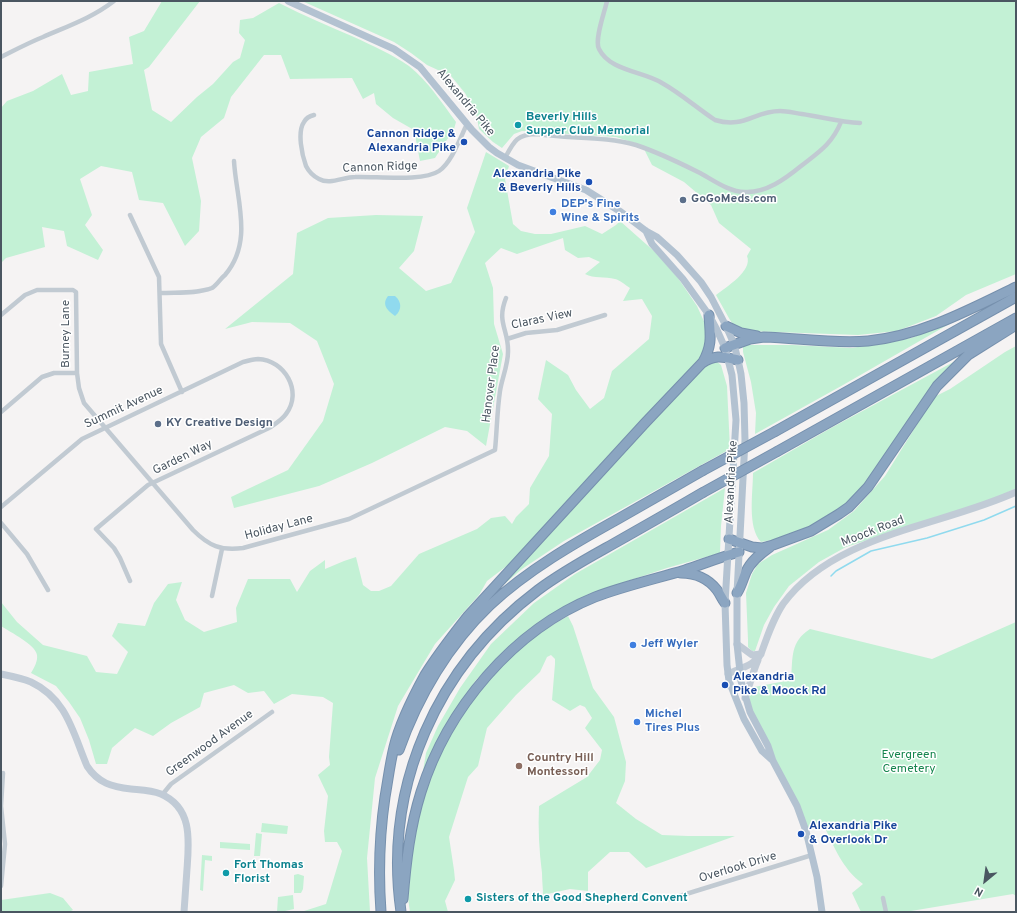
<!DOCTYPE html>
<style>
body{margin:0}
#map{position:relative;width:1017px;height:913px;overflow:hidden;background:#f5f3f3;font-family:Overpass,sans-serif}
canvas{display:block}
.frame{position:absolute;inset:0;border:2px solid #4a5661;pointer-events:none}
.north{position:absolute;left:965px;top:861px;width:40px;height:40px;-webkit-text-stroke:3px #fff;paint-order:stroke;rotate:209deg;font-size:11px;font-weight:700;line-height:16px;text-align:center;color:#4a5661}
.north::after{content:'';display:block;margin:auto;width:14px;height:18px;background:#4a5661;clip-path:polygon(50% 0,100% 100%,50% 72%,0 100%)}
</style>
<div id="map">
<canvas width="1017" height="913"></canvas>
<div class="frame"></div>
<div class="north">N</div>
</div>
<script>
const ctx = document.querySelector('canvas').getContext('2d');
ctx.lineJoin = 'round';
function fill(path, color) {
  ctx.fillStyle = color;
  ctx.fill(path, 'evenodd');
}
function strokePath(path, color, width, dash) {
  ctx.strokeStyle = color;
  ctx.lineWidth = width;
  ctx.lineCap = dash ? 'butt' : 'round';
  ctx.setLineDash(dash || []);
  ctx.stroke(path);
}
function write(font, color, halo, rows, align = 'center') {
  ctx.font = font + ' Overpass,sans-serif';
  ctx.lineWidth = 3;
  ctx.setLineDash([]);
  ctx.textBaseline = 'middle';
  ctx.strokeStyle = halo;
  ctx.fillStyle = color;
  for (const [text, x, y, turn = 0] of rows) {
    ctx.save();
    ctx.translate(x, y);
    ctx.rotate((+turn || 0) * Math.PI / 180);
    ctx.textAlign = isNaN(turn) ? turn : align;
    if (halo) ctx.strokeText(text, 0, 0);
    ctx.fillText(text, 0, 0);
    ctx.restore();
  }
}
fill(new Path2D(`
 M162 1H200L149 67 144 70 152 110 171 122 197 97 213 84 233 62 240 58 245 40 239 33 240 20 253 18 279 3C304 16 329 26 354 37 373 46 392 54 409 66 428 81 442 103 456 122L454 129 435 158 420 161 414 130 393 118 376 104 374 93 363 99 352 78 290 79 281 55H264L231 97 224 118 201 137 192 158 201 201 199 231 185 246 163 203 139 200 132 172 101 166 80 179 92 215 85 225 103 250 98 260 67 246 64 231 42 227 45 247 6 258 1 263V108L7 101 33 91 62 74 71 95 88 91 89 72 133 64 129 37 144 31Z
 M302 1H1016V274L966 295 936 316 897 331 858 335 747 331 735 327 730 320 716 295C726 287 753 271 747 256L751 249 719 223 711 205 684 182 652 165 645 151 644 146 616 137 522 131 514 134 502 148 493 142 479 129 476 113 465 93 451 76 427 65 411 53 394 42Z
 M486 152 509 166 505 179 513 224 521 231 535 234H551L585 226 602 234 616 225 620 221 655 252 678 278 697 306 707 328 706 349 699 359 508 565 487 581 479 595 435 644 398 706 375 778 367 858 370 912H301L326 904 342 851 337 842H325L324 831 328 796 318 775 330 765 329 757 333 703 323 697 292 694 274 704 264 691 248 693 234 685 204 693 200 707 171 723 153 736 135 728 112 748 107 764H96L89 740 80 718 69 702 56 686 31 673C34 668 38 661 37 655 36 645 10 632 1 626V602L17 622 43 645 87 656 96 672 117 674 128 652 112 636 118 623 145 626 154 603 168 584 182 582 176 600 185 620 204 632 237 622 236 608 248 579H290L297 592 310 571 325 560V569L344 561 356 557 363 585 371 591H379L391 586 419 554 477 529 491 518 505 516 512 524 516 517 529 504 530 488 549 456 552 414 538 399 546 360 568 375 576 390 590 409 604 398 612 371 649 339 652 316 642 299 623 301 630 288C625 285 620 280 615 279 605 276 594 279 585 274L600 262 589 257 578 258 565 250 563 238 517 254 501 248 485 263 493 288 494 324 503 354 486 446 467 431 445 427 372 463 319 486 234 508 231 497 288 470 323 421 334 384 317 341 290 323 252 322 225 329 293 274 297 233 328 218 376 215 423 216 414 251 399 268 426 291 451 283 475 232 467 208Z
 M951 323 843 385 755 434 756 413 751 382 743 352V347L747 345H792L852 348 911 338Z
 M1016 346V488L993 500 846 547 819 562 789 586 774 607 764 625 755 651H752L748 647V640L746 593 752 574 758 564 772 555 828 530 854 511 885 476 934 397 950 389 1005 352Z
 M959 359 938 378 867 483 848 503 818 524 777 539 761 542C747 527 753 493 753 473L831 428Z
 M716 361 721 365 727 386 730 449 564 541 522 569 488 598 692 378 709 363Z
 M725 488 721 526 720 553 667 568 589 594 555 613 510 646 476 680 447 722 423 771 426 753 438 726 460 688 491 644 534 603 575 574Z
 M568 616 573 626 593 688 614 717 626 762 625 781 616 803 636 819 662 835 688 836H735L646 868 629 852H610L588 872V891L570 889 543 895C543 888 542 881 542 873 539 851 538 828 539 806L587 777 600 760 602 750 585 728 592 718 585 707 580 705 570 711 552 700 555 664V659L551 655 547 657 540 672 516 695 487 728 478 766 468 777 449 837 454 870 455 880 445 901 448 912H410C405 885 410 854 416 827 421 807 426 785 434 766 456 716 493 664 539 634 548 627 558 622 568 616Z
 M1016 622V896L1013 894 905 912H861L852 893 863 884C842 869 834 846 823 824L806 831 750 712 749 688 791 680C793 657 790 642 810 629L932 659Z
 M262 823 288 826 287 834 261 832Z
 M256 833 262 834 260 856H254Z
 M220 842 250 844V850L220 848Z
 M202 855 212 856V861L205 860 203 891 200 890Z
 M298 874 304 876 303 889 301 893H294V875Z
 M50 893 63 898 73 910 69 912H1V900Z
 M293 895 294 909 285 911V912H277L278 897Z`), '#c3f1d5');
fill(new Path2D(`
 M388 296H395C402 302 402 310 395 316 388 311 381 305 388 296Z`), '#90daee');
strokePath(new Path2D(`
 M831 576 836 571 871 551 927 538 984 520 1016 506`), '#90daee', 1.5);
const highway = new Path2D(`
 M726 326 741 333 757 336
 M725 348 750 339 764 337C798 338 834 344 868 341 920 336 969 310 1016 287
 M703 362C713 344 710 334 709 315
 M776 431 1016 297
 M778 451 1016 318
 M729 539 752 547 762 548 773 545 811 531 839 514 849 507 868 487 937 386 968 355 1016 325
 M681 573C694 573 708 578 717 590 720 594 722 599 725 603
 M737 593C741 587 743 579 746 572 751 561 760 554 770 547
 M399 750C418 696 449 644 490 605 528 570 573 544 618 519 646 503 674 487 702 471
 M403 899C406 862 410 827 421 792 447 709 513 630 595 597 624 586 655 579 685 570 703 564 721 557 739 552
 M381 912C378 871 379 838 385 797 388 780 390 763 394 747 400 722 413 697 425 675 438 654 453 635 468 616L645 423 702 363C716 354 723 357 738 360
 M401 912C383 786 437 666 538 590 562 572 588 558 613 544 643 527 673 510 702 493`);
strokePath(highway, '#7690ad', 11);
strokePath(new Path2D(`
 M607 1C605 11 594 40 599 49 610 71 642 71 662 83 680 93 697 108 715 120 744 129 754 111 780 111 787 111 795 113 802 114 822 117 841 122 860 123
 M1 57C15 50 28 43 43 37 68 26 92 18 114 1
 M314 115C310 116 306 118 304 122 297 132 302 155 306 166 309 172 313 176 319 179 330 185 343 177 355 177 375 176 423 182 439 171 452 162 460 138 467 124
 M505 158C514 141 517 134 537 134 570 139 604 136 636 145 657 152 678 162 698 172 712 179 728 192 745 192 766 193 785 179 801 166 819 152 832 144 841 122
 M130 215 159 277 161 344 182 392
 M160 293C177 292 196 294 212 288 217 285 220 279 225 275 254 241 236 199 234 161
 M1 315 25 295 37 290H73L76 292 77 373 79 388 84 403 193 530C209 546 221 551 243 548L349 519 495 450C497 430 497 411 500 391 502 378 508 365 508 352 509 330 496 323 506 298
 M507 339 526 333 557 330 605 315
 M1 412 42 377 54 373H77
 M1 507 82 439 243 362C248 361 253 359 258 359 285 360 303 392 286 414 282 420 275 424 269 428L148 485 96 529 114 548 120 558 130 581
 M1 523 27 554 48 590
 M212 596 222 549
 M162 795 171 784 272 712
 M1 886 5 844 1 806 3 773
 M883 898 886 912
 M670 899 812 855`), '#c1cad2', 4.5);
strokePath(new Path2D(`
 M737 644 752 655 761 654
 M1 674C11 676 21 678 31 682 67 699 73 733 87 766 98 783 112 787 131 789 142 790 151 790 161 794 193 808 189 841 187 869 186 883 185 898 184 912
 M728 674C740 668 754 666 761 654 767 637 773 619 783 604 834 534 942 526 1016 492
 M745 698C750 685 752 674 758 660`), '#c1cbd6', 7);
strokePath(new Path2D(`
 M288 1 394 49 420 67 472 130 489 147 497 153 518 165 586 190 621 212 646 231 657 237 677 255 701 282 711 297 726 326 734 344 738 360 741 374 744 403 745 440 737 593V644L741 681 750 712 768 746 773 761 797 806 806 831 817 877 822 912
 M646 231 652 244 683 279 709 315 717 330 725 348 732 375 736 420 725 603 727 665 729 681 744 719 762 751 772 760`), '#b3c2d1', 7);
strokePath(highway, '#8ba5c1', 9);
const highwayBridge = new Path2D(`
 M702 471 776 431
 M702 493 778 451`);
strokePath(highwayBridge, '#7690ad', 11, []);
strokePath(highwayBridge, '#8ba5c1', 9);
for (const [x, y, r, color] of [
 [518,125,4,"#0f9aa8"],
 [464,142,4,"#1a4fb4"],
 [589,182,4,"#1a4fb4"],
 [683,200,4,"#5c6f8a"],
 [553,212,4,"#3f7fe0"],
 [158,424,4,"#5c6f8a"],
 [633,645,4,"#3f7fe0"],
 [725,685,4,"#1a4fb4"],
 [637,722,4,"#3f7fe0"],
 [519,766,4,"#8d6e63"],
 [801,834,4,"#1a4fb4"],
 [226,873,4,"#0f9aa8"],
 [468,899,4,"#0f9aa8"]
]) {
  const dot = new Path2D();
  dot.arc(x, y, r, 0, 2 * Math.PI);
  ctx.fillStyle = color;
  ctx.fill(dot);
  strokePath(dot, '#fff', 1.5);
}
write('12px', '#4a5661', '#fff', [
 ["Alexandria Pike",465,103,50],
 ["Cannon Ridge",380,168,-2],
 ["Claras View",542,320,-12],
 ["Burney Lane",67,334,-90],
 ["Hanover Place",492,384,-83],
 ["Summit Avenue",124,408,-25],
 ["Garden Way",183,458,-26],
 ["Alexandria Pike",732,482,-87],
 ["Holiday Lane",279,528,-15],
 ["Moock Road",873,532,-21],
 ["Greenwood Avenue",210,744,-36],
 ["Overlook Drive",738,868,-17]
]);
write('bold 12px', '#0d838f', '#fff', [
 ["Beverly Hills",526,118],
 ["Supper Club Memorial",526,132],
 ["Fort Thomas",234,866],
 ["Florist",234,880],
 ["Sisters of the Good Shepherd Convent",476,899]
], 'left');
write('bold 12px', '#164399', '#fff', [
 ["Cannon Ridge &",456,135],
 ["Alexandria Pike",456,149],
 ["Alexandria Pike",581,175],
 ["& Beverly Hills",581,189],
 ["Alexandria",733,678,"left"],
 ["Pike & Moock Rd",733,692,"left"],
 ["Alexandria Pike",809,827,"left"],
 ["& Overlook Dr",809,841,"left"]
], 'right');
write('bold 12px', '#4e5e75', '#fff', [
 ["GoGoMeds.com",691,200],
 ["KY Creative Design",166,424]
], 'left');
write('bold 12px', '#366cbe', '#fff', [
 ["DEP's Fine",561,205],
 ["Wine & Spirits",561,219],
 ["Jeff Wyler",641,645],
 ["Michel",645,715],
 ["Tires Plus",645,729]
], 'left');
write('12px', '#17864f', '#fff', [
 ["Evergreen",909,756],
 ["Cemetery",909,770]
]);
write('bold 12px', '#785e54', '#fff', [
 ["Country Hill",527,759],
 ["Montessori",527,773]
], 'left');
</script>
